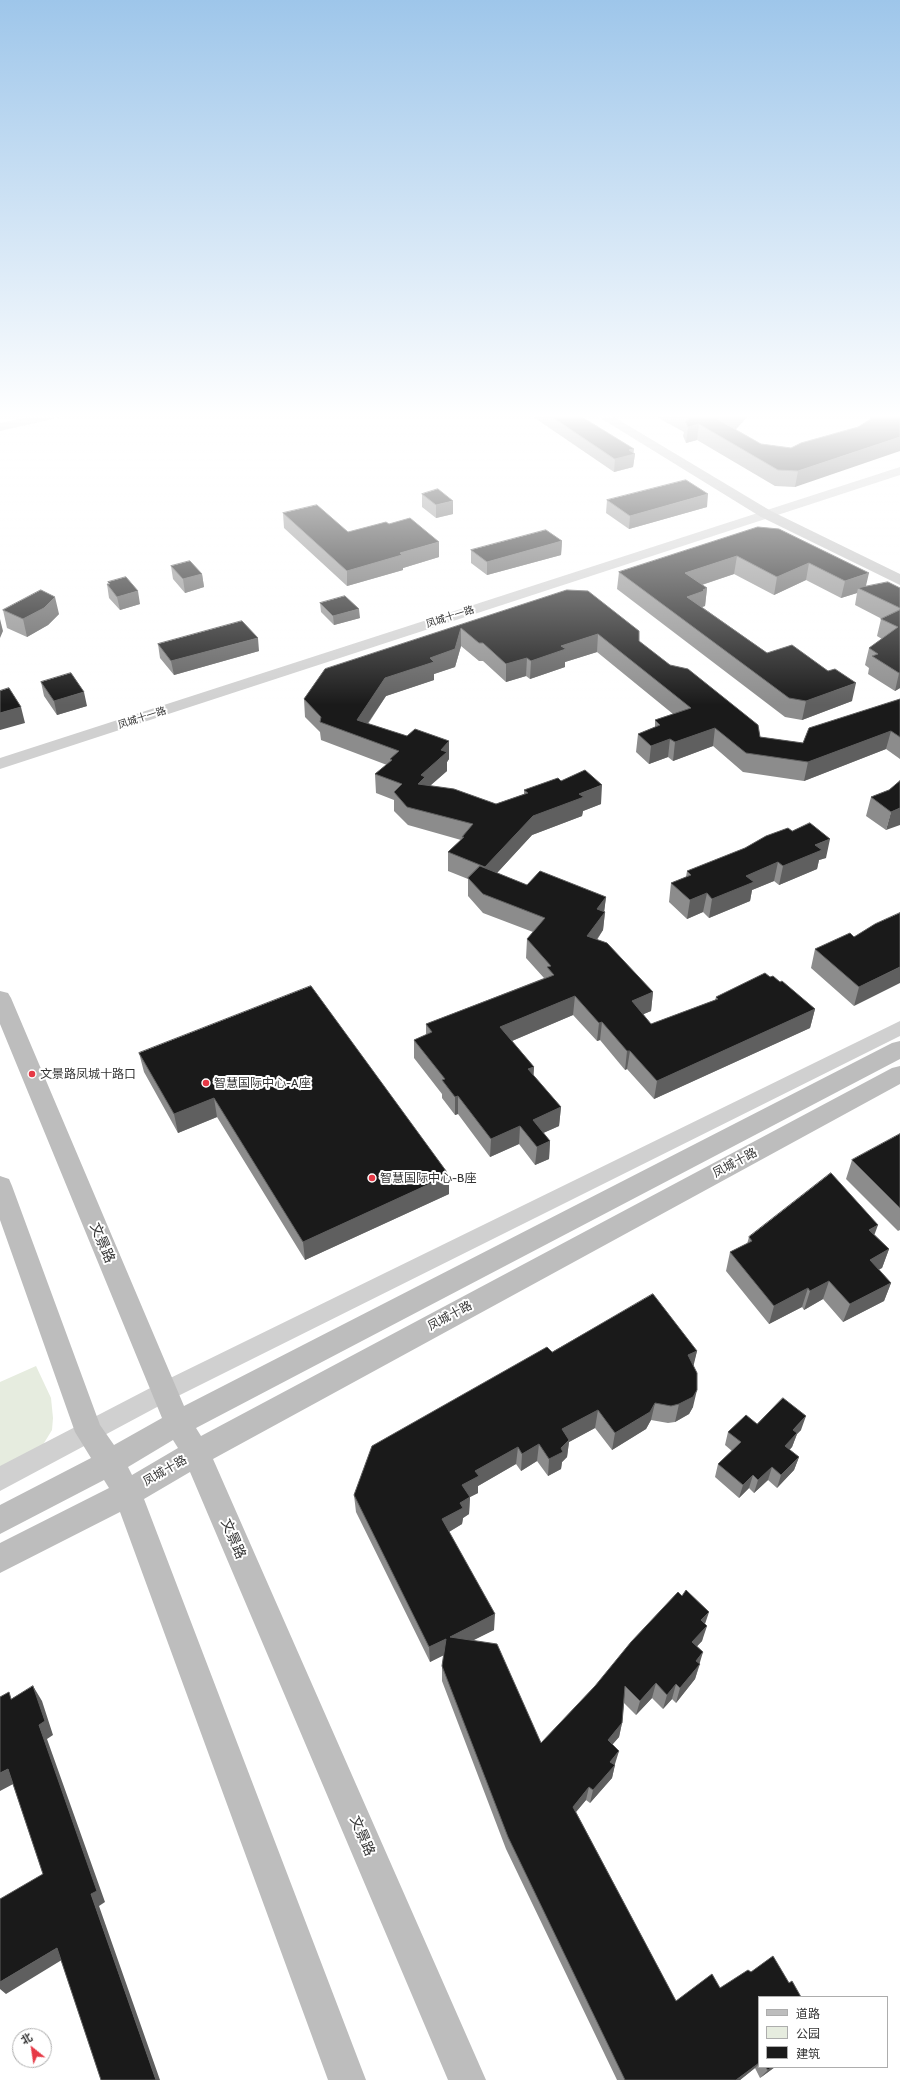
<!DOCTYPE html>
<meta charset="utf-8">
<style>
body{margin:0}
#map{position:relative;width:900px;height:2080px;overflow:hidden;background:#fff;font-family:Cabin,"Noto Sans SC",sans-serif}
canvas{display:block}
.legend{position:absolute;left:758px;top:1996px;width:130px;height:72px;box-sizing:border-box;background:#fff;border:1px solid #adadad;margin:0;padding:5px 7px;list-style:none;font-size:12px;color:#333}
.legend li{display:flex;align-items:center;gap:8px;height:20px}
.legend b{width:20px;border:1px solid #adadad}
.north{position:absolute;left:12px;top:2028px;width:40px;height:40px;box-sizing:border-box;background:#fff;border:1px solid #adadad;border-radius:50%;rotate:330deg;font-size:11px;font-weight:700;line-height:16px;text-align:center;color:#333}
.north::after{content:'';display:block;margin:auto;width:14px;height:18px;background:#e63946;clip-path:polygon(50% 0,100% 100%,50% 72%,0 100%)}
</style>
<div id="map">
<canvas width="900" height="2080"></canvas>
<ul class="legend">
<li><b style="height:5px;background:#bdbdbd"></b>道路</li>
<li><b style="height:11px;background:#e6ecdf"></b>公园</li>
<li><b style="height:11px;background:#1a1a1a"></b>建筑</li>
</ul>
<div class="north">北</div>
</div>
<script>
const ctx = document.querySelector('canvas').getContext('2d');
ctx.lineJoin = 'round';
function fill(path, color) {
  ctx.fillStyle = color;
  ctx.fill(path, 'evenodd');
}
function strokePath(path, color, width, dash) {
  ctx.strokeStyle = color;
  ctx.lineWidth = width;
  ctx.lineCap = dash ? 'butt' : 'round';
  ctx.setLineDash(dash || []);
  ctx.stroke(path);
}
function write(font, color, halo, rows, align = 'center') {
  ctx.font = font + ' Cabin,"Noto Sans SC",sans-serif';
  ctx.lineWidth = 4;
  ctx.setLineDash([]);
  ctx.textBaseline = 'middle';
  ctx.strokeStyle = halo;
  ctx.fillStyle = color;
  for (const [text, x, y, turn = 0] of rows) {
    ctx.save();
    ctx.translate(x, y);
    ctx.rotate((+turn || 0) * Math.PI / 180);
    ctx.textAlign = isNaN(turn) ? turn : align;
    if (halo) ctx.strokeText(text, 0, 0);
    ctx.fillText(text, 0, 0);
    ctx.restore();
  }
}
fill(new Path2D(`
 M36 1366 51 1398 53 1418 52 1430 41 1448 0 1477V1382Z`), '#e6ecdf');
fill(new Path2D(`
 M900 1021V1036L172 1399 0 1491V1466L156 1385Z`), '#d0d0d0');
fill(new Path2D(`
 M900 467V475L0 769V758Z`), '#d0d0d0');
fill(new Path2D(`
 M41 414H64L62 417 0 431V423Z
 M594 414H609L771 511 900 574V585L761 517Z
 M0 991 8 993 11 998 184 1406 892 1043 900 1041V1059L196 1428 201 1436 892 1068 900 1066V1084L213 1459 486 2080H448L190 1472 144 1499 366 2080H328L120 1512 0 1573V1543L109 1488 104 1480 0 1534V1505L91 1458 75 1432 0 1220V1176L9 1179 12 1186 100 1425 114 1445 162 1418 0 1024ZM173 1440 178 1448 132 1475 128 1467Z`), '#bdbdbd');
fill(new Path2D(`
 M529 414H577L634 449 633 453 635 454 633 467 614 472Z
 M651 414H750L749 415 736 429H735L761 444 791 448 858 427 869 421 870 414H900L795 487 775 486 697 440 686 443 683 436 684 432Z
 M422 494 453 514 436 518 422 507Z
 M607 500 707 507 629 529 606 513Z
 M283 513 348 532 389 524 439 557 403 568V570L347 586 284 528Z
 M758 527 866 586 900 588V688L895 691 868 674 869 668 865 665 869 648 882 639 877 636 881 619H882L855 605 857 593 841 598 806 580 774 595 734 574 702 585 707 588 705 606 702 607 767 653 852 701 802 720 785 717 617 589 619 572Z
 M562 541 561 555 487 575 471 563V550Z
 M171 566 202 574 204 587 185 593 173 579Z
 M108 582 140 604 120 610 109 598 107 584H109Z
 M567 590 639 641 760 737 803 743 900 699V759L886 749 804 781 743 772 713 746 673 761 668 757 649 764 636 752 638 734 655 727V720L673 714 597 652 565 662V667L530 679 526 676 506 682 483 661H479L461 646 455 667 434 674V680L386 696 368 724 407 736 449 741V759L447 762V771L430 786 496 804 524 794V790L561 781 601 804 583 811 582 816 532 835 497 873 527 885 606 897 604 911 605 912 603 930 597 940 653 992 651 1011 643 1014 651 1024 715 1000 716 997 770 977 780 982 815 1009 810 1028 654 1099 627 1069 625 1070 600 1040 597 1041 573 1015 512 1041 534 1067 533 1075 561 1107 559 1126 543 1133 550 1141 549 1159 535 1165 519 1144 490 1157 458 1114 455 1115 442 1098V1094L414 1058V1040L426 1035V1024L544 978 526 958 527 939 533 932 483 913 468 896V879L448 871V852L461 840 408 825 394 811V800L376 793 375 774 387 765 321 740 320 732 305 717 304 699 325 669Z
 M320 603 360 618 334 625 321 612Z
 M3 610 59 614 48 625 27 637 7 628Z
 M158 644 259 651 174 675 160 658Z
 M41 682 87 706 57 715 44 696Z
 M900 781 886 830 866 816 871 797 889 790Z
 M826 858 819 860 817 869 779 885 774 881 752 890 750 901 709 918 703 912 687 919 669 902 671 883 686 877 687 871Z
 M900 913 854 1006 811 968 815 949 854 937Z
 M139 1053 449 1194 305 1260 217 1117 178 1133 144 1072Z
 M900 1134V1230L898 1231 846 1179 852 1160Z
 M875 1235 889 1249 882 1268 879 1269 891 1283 884 1301 843 1322 823 1299 804 1310 802 1307 769 1324 726 1271 730 1252 747 1244 749 1237Z
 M697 1351 693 1365V1407L689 1414 675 1422 668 1423 651 1420 646 1429 612 1450 595 1428 569 1442 567 1457 562 1462 561 1469 548 1476 537 1461 521 1471 516 1464 478 1486V1493L470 1497 469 1514 463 1518 462 1524 449 1532 494 1630 473 1640 541 1743 705 1624 702 1641 697 1646 699 1664H700L695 1679 676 1703 672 1699 663 1709 652 1698 636 1715 624 1703 622 1723 619 1737 612 1745 615 1764 612 1778 590 1803 586 1800 576 1812 676 2001 720 1988 751 1972 789 1983 801 1997H759V2067H775L760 2078 755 2068 740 2080H617L506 1849 442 1681V1666L444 1655 430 1662 356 1512 354 1495 552 1352Z
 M757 1424 801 1430 797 1434 792 1447 789 1450 799 1457 794 1470 777 1488 768 1480 754 1493 749 1488 739 1498 715 1477 718 1464 732 1451 725 1445 728 1432Z`), '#8c8c8c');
fill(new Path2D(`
 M736 414H750L749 415 736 429 716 434 717 419Z
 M699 424 697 440 686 443 688 427Z
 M900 437V451L795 487 798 471Z
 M634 449 633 455 635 454 633 467 614 472 615 459 629 450Z
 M708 494 707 507 629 529 630 516Z
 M453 501V514L436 518V505Z
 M562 541 561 555 487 575V562Z
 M439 542V557L403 568V570L347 586V571L400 553Z
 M737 556 734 574 683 591 685 573Z
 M809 563 806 580 774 595 777 577Z
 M869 573 865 590 858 588 857 593 841 598 845 581Z
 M202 574 204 587 185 593 183 579Z
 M707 588 705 606 702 607V609L687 597 703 590Z
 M138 591 140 604 120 610 117 597Z
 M55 597 59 614 48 625 27 637 23 619Z
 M359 609 360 618 334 625 333 616Z
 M0 619 3 631 0 638Z
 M461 628V646L455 667 434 674V680L386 696 359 736 357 720 385 678 430 658Z
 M598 634 597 652 565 662V667L530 679 531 661 561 646Z
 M258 638 259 651 174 675 171 661Z
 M527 658 526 676 506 682V664Z
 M899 673H900V688L895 691Z
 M856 683 852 701 802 720 806 701Z
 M84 692 87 706 57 715 54 701Z
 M21 707 25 723 0 730V713Z
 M715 728 713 746 673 761 675 742Z
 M891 731 886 749 804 781 808 762Z
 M670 739 668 757 649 764 651 746Z
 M449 741V759L447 762V771L425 790 418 784 421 775 441 750Z
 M602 785 601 804 583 811 582 816 532 835 485 886V867L533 816 579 794Z
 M900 808V825L886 830 891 812Z
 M830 839 826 858 819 860 817 869 779 885 783 866 815 845Z
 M778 862 774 881 752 890 750 901 709 918 712 899 746 876Z
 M707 893 703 912 687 919 690 900Z
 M606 897 604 913 605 912 603 930 586 955 587 936 597 909Z
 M900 967V983L854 1006 859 987Z
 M653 992 651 1011 630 1020 632 1001Z
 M575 996 573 1015 500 1046V1027Z
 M815 1009 810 1028 654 1099 657 1081Z
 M602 1022 600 1040 597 1041 599 1023Z
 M627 1051H630L627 1069 625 1070Z
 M534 1067 533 1085 528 1069Z
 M458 1096V1114L455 1115V1097Z
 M214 1098 217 1117 178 1133 174 1114Z
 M561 1107 559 1126 532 1138 533 1120Z
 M520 1126 519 1144 490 1157 491 1139Z
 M550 1141 549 1159 535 1165 537 1147Z
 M449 1175V1194L305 1260 303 1242Z
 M878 1225 871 1244 869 1230Z
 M889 1249 882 1268 863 1278 870 1260Z
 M829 1281 823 1299 804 1310 810 1291Z
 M891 1283 884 1301 843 1322 850 1304Z
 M808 1288 802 1307 769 1324 774 1306Z
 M697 1351 693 1368 688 1355Z
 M697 1390 693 1407 689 1414 675 1422 679 1404Z
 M655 1403 651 1420 646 1429 612 1450 615 1433Z
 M598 1410 595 1428 569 1442 567 1457 562 1462 561 1469 548 1476 549 1459 562 1429Z
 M806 1416 801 1430 797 1434 792 1447 781 1459 785 1446 793 1430Z
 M539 1444 537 1461 521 1471 522 1454Z
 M518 1447 516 1464 478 1486V1493L470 1497 469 1514 463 1518 462 1524 442 1536V1519L460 1503 462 1485 475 1471Z
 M799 1457 794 1470 777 1488 781 1475Z
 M772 1467 768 1480 754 1493 758 1480Z
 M753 1475 749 1488 739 1498 743 1485Z
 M709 1612 704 1627 701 1620Z
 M495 1614 494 1630 450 1652V1637Z
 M707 1626 702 1641 687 1657 692 1642Z
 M446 1639V1654L430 1662 429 1647Z
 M703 1652 695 1679 676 1703 680 1688 696 1661Z
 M656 1683 652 1698 636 1715 640 1701Z
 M676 1684 672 1699 663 1709 667 1695Z
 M33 1686 42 1701 53 1735 47 1739 105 1902 99 1906 160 2080H156L91 1894 39 1725Z
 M622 1723 619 1737 604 1754 608 1740Z
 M619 1751 615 1764 613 1767 615 1765 612 1778 590 1803 593 1790 610 1762Z
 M8 1769 17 1782 0 1791V1773Z
 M589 1787 586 1800 570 1819 573 1807Z
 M57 1948 65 1958 6 1994 0 1989V1982Z
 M759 2063V2064L755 2068 740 2080H736Z
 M772 2067H775L760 2078 768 2070Z`), '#5f5f5f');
const building = new Path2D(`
 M548 414H577L634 449 629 450 635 454 615 459Z
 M681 414H736L717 419 761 444 791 448 801 443 858 427 871 419V414H900V437L798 471 778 470 699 424 688 427 685 421 689 419Z
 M686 480 708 494 630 516 607 500Z
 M438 489 453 501 436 505 422 494Z
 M317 505 348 532 386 522 389 524 410 518 439 542 400 553 402 555 347 571 283 513Z
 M758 527 779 529 869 573 845 581 809 563 777 577 737 556 685 573 707 588 703 590 704 591 687 597 767 653 792 645 828 671 835 669 856 683 806 701 789 698 619 572Z
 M546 530 562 541 487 562 471 550Z
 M190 561 202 574 183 579 171 566Z
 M126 577 138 591 117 597 107 584H110L108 582Z
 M888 582 900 588V608L858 588Z
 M41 590 55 597 44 608 23 619 3 610Z
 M567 590 588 591 639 631V641L670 665 688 669 758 725 760 737 803 743 809 728 900 699V737L891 731 808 762 746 753 715 728 675 742 670 739 651 746 638 734 660 725 655 720 691 708 598 634 561 646 566 649 531 661 527 658 506 664 483 643H479L461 628 455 649 430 658 434 662 385 678 357 720 407 736 415 729 449 741 441 750 447 752 421 775 425 777 418 784 454 789 496 804 528 793 524 790 558 778 561 781 585 770 602 785 579 794 584 797 533 816 485 867 448 852 464 837H462L473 824 407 807 394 792 402 784 375 774 392 760 390 759 399 751 320 722 321 717 304 699 325 669Z
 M345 596 359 609 333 616 320 603Z
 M900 610V673H899L872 656 878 654 869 648 898 627 881 619Z
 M242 621 258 638 171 661 158 644Z
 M71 673 84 692 54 701 41 682Z
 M9 688 21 707 0 713V691Z
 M900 781V808L891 812 871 797 889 790Z
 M810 823 830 839 815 845 822 850 783 866 778 862 746 876 754 882 712 899 707 893 690 900 671 883 691 875 687 871 745 848 766 836 788 828 792 831Z
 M480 866 527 885 540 871 606 897 597 909 605 912 587 936 607 943 653 992 632 1001 651 1024 718 999 716 997 765 973 770 977 773 976 780 982 782 981 815 1009 657 1081 630 1051H627L602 1022 599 1023 575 996 500 1027 534 1067 528 1069 561 1107 533 1120 550 1141 537 1147 520 1126 491 1139 458 1096 455 1097 442 1080 445 1079 414 1040 432 1032 426 1024 554 975 547 967 551 966 527 939 545 918 483 894 468 878Z
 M900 913V967L859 987 815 949 850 933 854 937 875 924Z
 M311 986 449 1175 303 1242 214 1098 174 1114 139 1053Z
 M900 1134V1208L852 1160Z
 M831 1173 878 1225 869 1230 889 1249 870 1260 891 1283 850 1304 829 1281 810 1291 808 1288 774 1306 730 1252 752 1241 749 1237Z
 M653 1294 697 1351 688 1355 697 1373V1390L693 1397 679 1404 671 1406 655 1403 650 1412 615 1433 598 1410 562 1429 569 1440 561 1448 563 1452 549 1459 539 1444 522 1454 518 1447 475 1471 479 1476 462 1485 470 1497 460 1503 463 1508 442 1519 495 1614 450 1637 497 1644 541 1743 595 1686 631 1642 678 1592 682 1596 686 1590 709 1612 701 1620 707 1626 692 1642 703 1652 696 1661 700 1664 680 1688 676 1684 667 1695 656 1683 640 1701 625 1686 622 1723 608 1740 619 1751 610 1762 615 1765 593 1790 589 1787 573 1807 676 2001 712 1974 720 1988 748 1970 751 1972 773 1956 789 1983 792 1981 801 1997H759V2063L736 2080H625L508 1837 442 1666 446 1639 429 1647 354 1495 372 1446 547 1347 552 1352Z
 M783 1398 806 1416 793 1430 797 1433 785 1446 799 1457 781 1475 772 1467 758 1480 753 1475 743 1485 718 1464 741 1442 728 1432 746 1415 757 1424Z
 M33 1686 45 1721 39 1725 97 1891 91 1894 156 2080H101L57 1948 0 1982V1899L43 1874 8 1769 0 1773V1697L9 1692 11 1699Z
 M766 2067H772L768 2070Z`);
fill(building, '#1a1a1a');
strokePath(building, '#5f5f5f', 1);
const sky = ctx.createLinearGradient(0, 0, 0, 705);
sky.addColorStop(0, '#9ec6ea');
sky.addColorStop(0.59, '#fff');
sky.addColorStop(1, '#ffffff00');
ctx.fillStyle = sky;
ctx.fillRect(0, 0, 900, 705);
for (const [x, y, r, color] of [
 [32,1074,4,"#e63946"],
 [206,1083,4,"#e63946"],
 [372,1178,4,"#e63946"]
]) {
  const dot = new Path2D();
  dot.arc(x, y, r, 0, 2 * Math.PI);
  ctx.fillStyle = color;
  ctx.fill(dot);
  strokePath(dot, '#fff', 1.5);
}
write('10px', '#333', '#fff', [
 ["凤城十一路",450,617,-18],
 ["凤城十一路",142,718,-18]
]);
write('12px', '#333', '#fff', [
 ["文景路凤城十路口",40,1074],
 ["智慧国际中心-A座",214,1083],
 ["智慧国际中心-B座",380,1178]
], 'left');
write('12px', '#333', '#fff', [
 ["凤城十路",735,1163,-28],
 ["凤城十路",450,1316,-28],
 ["凤城十路",165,1471,-30]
]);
write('14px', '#333', '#fff', [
 ["文景路",102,1243,67],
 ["文景路",233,1539,67],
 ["文景路",362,1836,67]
]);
</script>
